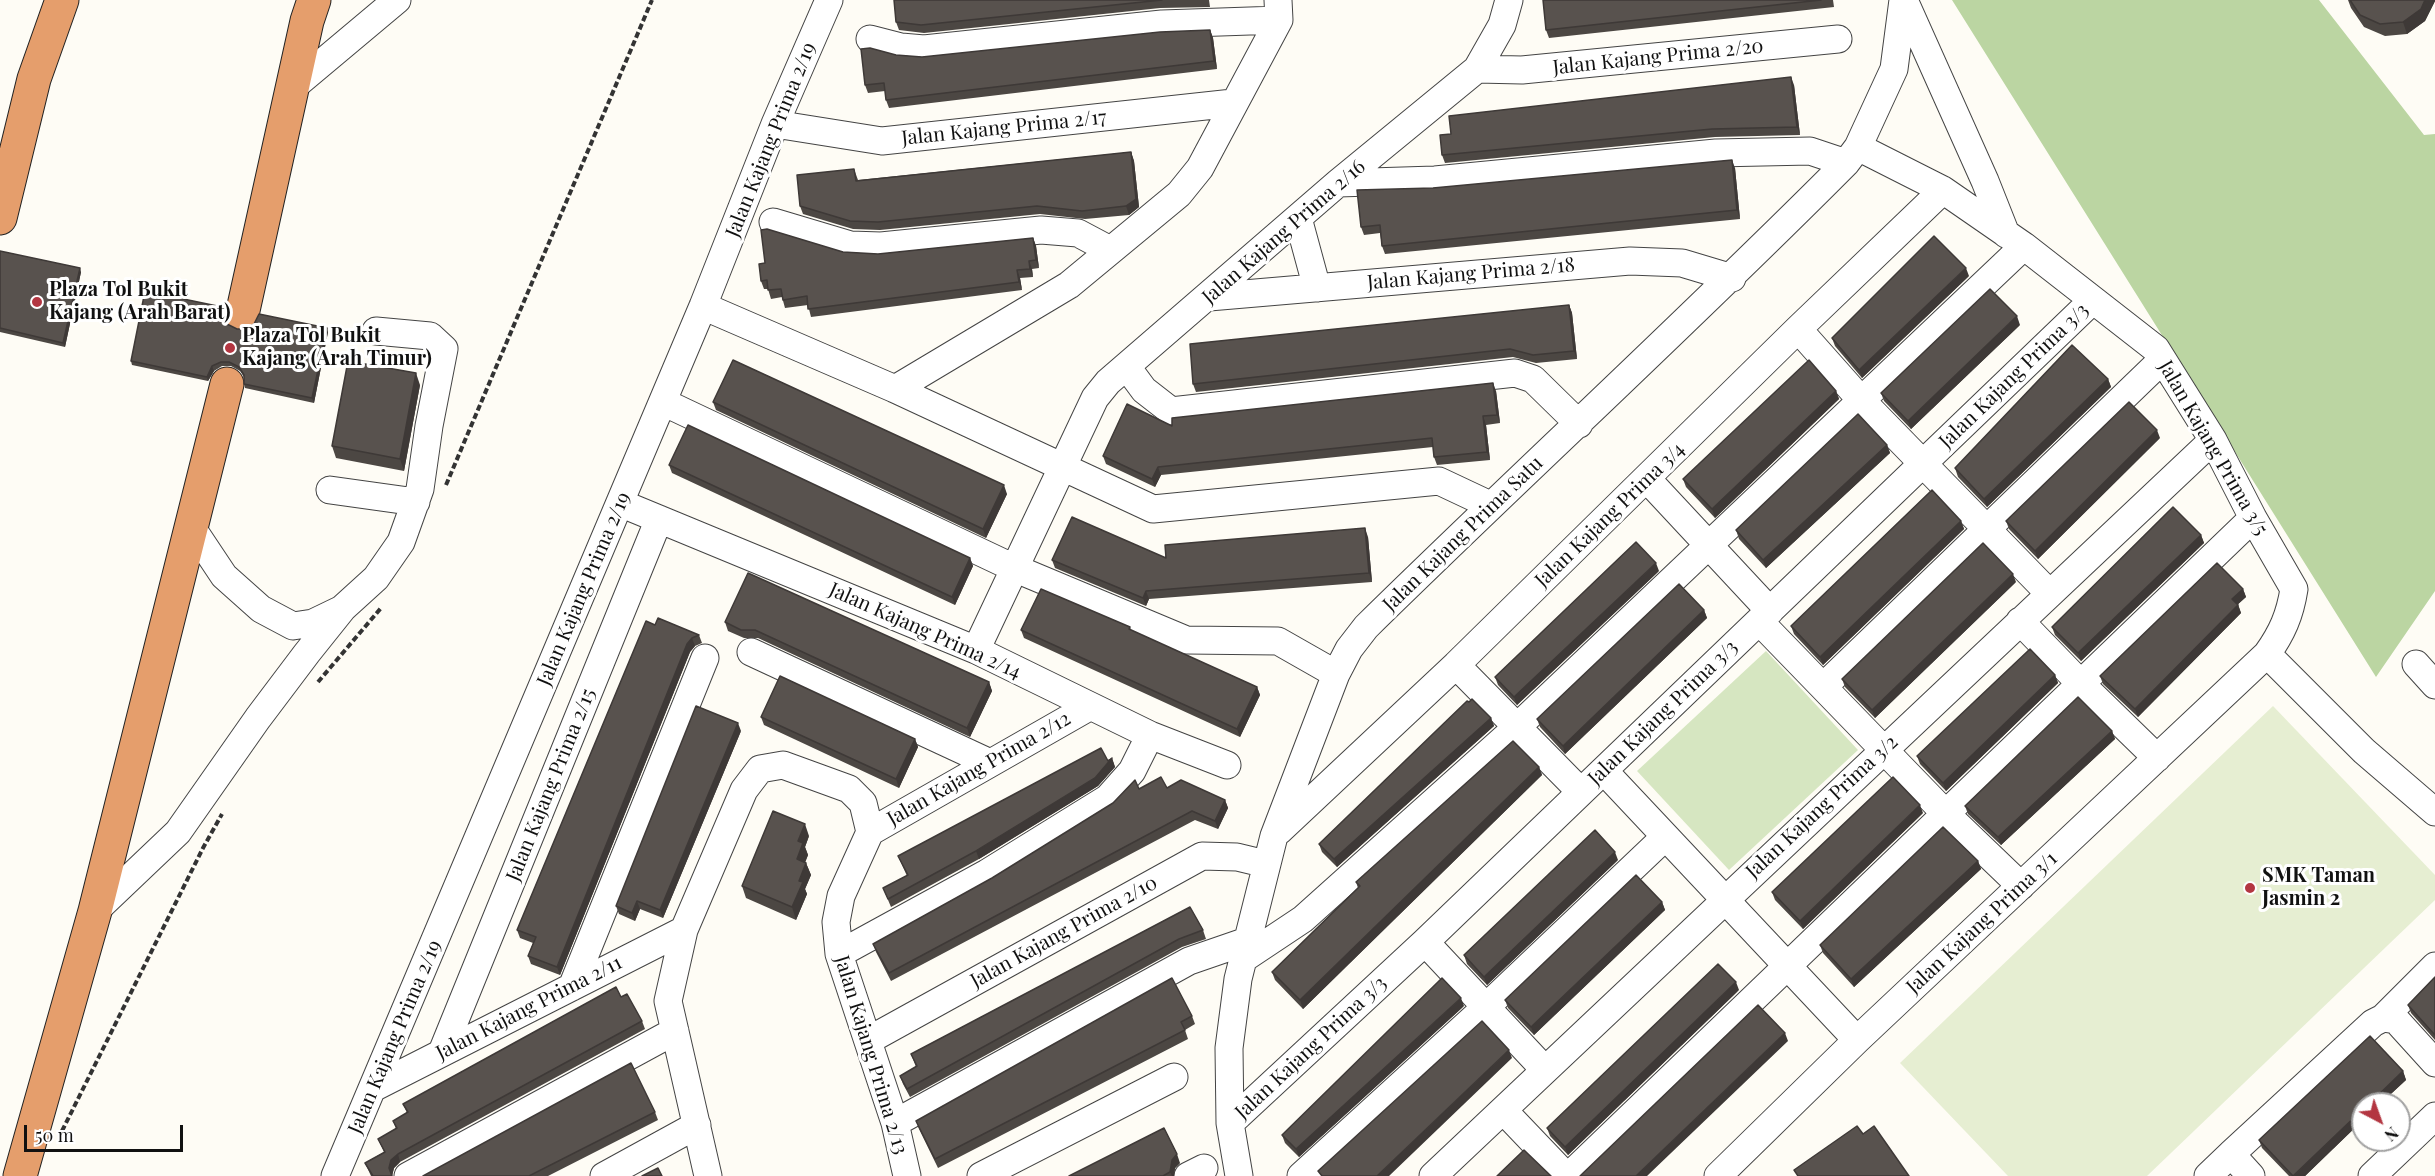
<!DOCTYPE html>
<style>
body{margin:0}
#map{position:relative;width:2435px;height:1176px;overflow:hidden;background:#fefcf5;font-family:"Playfair Display",serif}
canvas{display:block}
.north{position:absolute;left:2351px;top:1092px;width:60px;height:60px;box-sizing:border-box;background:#fff;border:2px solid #a0a0a0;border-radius:50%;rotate:139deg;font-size:16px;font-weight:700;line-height:24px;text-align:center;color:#111}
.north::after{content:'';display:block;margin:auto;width:21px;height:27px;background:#b33641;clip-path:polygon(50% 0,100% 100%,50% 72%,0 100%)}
.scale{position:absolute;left:24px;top:1125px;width:159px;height:27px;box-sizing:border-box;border:3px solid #111;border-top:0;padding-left:8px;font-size:18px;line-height:21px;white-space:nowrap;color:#111;-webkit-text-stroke:4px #fff;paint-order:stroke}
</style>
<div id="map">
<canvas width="2435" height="1176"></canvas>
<div class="north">N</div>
<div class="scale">50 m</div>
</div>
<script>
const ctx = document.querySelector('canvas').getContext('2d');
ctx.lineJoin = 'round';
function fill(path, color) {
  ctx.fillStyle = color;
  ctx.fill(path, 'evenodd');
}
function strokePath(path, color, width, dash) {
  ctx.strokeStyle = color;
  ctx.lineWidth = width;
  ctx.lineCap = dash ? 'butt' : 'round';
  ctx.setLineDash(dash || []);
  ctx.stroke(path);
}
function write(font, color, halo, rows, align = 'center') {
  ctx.font = font + ' "Playfair Display",serif';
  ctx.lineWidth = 6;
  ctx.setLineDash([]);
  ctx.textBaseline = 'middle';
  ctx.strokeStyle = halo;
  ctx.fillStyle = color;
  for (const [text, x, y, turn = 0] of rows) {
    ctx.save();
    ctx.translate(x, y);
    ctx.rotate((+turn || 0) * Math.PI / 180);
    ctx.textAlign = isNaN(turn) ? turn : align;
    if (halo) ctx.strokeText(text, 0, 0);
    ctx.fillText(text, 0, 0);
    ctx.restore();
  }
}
fill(new Path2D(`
 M1766 651 1858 750 1729 870 1637 771Z`), '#d6e6c1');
fill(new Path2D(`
 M1952 0H2319L2424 135 2435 134V591L2376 677Z`), '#bbd5a2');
fill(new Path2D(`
 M2273 706 2435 875V900L2147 1176H2008L1900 1063Z`), '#e6eed2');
const minor = new Path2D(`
 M1904 0 1985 181 2006 234
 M870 39 901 47 924 49 1162 24 1279 20
 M1477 69 1522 70 1838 39
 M292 88 397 0
 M775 124 882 141 1233 103
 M1338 183 1435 180 1716 153 1810 151 1846 163
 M1298 218 1317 288
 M773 222 850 245 881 246 1041 230 1078 233 1110 250
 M1209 297 1630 261 1682 263 1732 278
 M703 306 895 389 1153 509 1439 481 1490 505
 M1798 329 1861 400 2049 593
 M1127 367 1144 390 1171 411 1515 373 1533 379 1579 424
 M895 389 1069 285 1179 194 1200 168 1279 20 1278 0
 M663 402 1014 568 1186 640 1278 641 1336 674
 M1647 479 1770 611
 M330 490 416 502
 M620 503 976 650 1150 735 1227 765
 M192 528 224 576 261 609 293 626 313 623 340 610
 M1759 621 1946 814 2021 886
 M2020 621 2081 684 2157 758
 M976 650 1095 398 1108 382 1338 183 1477 69 1502 25 1509 0
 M751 652 990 763
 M2267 654 2364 751 2435 812
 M2416 664 2435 685
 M1456 665 1581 792
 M1823 687 2162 360
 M1604 771 1857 1040
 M1279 831 1456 665 1798 329 1943 190
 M870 832 1089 707
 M95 911 178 832 258 718 307 653 343 608 376 578 401 542 420 489 429 426 444 349 430 336 376 331
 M1425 942 1545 1070
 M839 954 987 873 1108 798 1132 771 1150 735
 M1243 959 1303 919 1516 728 2024 246
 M572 987 705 658
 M2383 1018 2435 966
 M869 1040 1202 856 1237 857 1266 864
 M442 1052 659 519
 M375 1087 684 930
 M1503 1110 1566 1176
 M895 1123 1189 961 1247 941
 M1230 1123 1425 942 2093 300
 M2231 1154 2373 1023 2383 1018 2396 1020 2435 1063
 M335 1176 703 306 775 124 829 0
 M408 1176 675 1031
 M604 1176 697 1125
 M708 1176 668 1001 684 930 744 790 760 769 783 765 849 789 863 803 870 832 841 896 836 922 839 954 895 1123 907 1176
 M981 1176 1174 1077
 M1188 1176 1204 1168
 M1239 1176 1230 1123 1229 1048 1238 979 1274 836 1336 674 1349 649 1366 627C1525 471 1689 321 1846 163L1858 147 1894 69 1903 0
 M1301 1176 1485 1008 1665 837
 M1433 1176 2213 440
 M1569 1176 2253 518
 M1718 1176 1857 1040 2267 654C2282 633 2290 615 2294 589L2253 518 2213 440 2156 349 2024 246 1943 190 1858 147
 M2208 1176 2231 1154 2251 1176
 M2372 1176 2435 1116`);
const highway = new Path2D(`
 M0 218 34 79 62 0
 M242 315 307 21 314 0
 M20 1176 95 911 227 384`);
strokePath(minor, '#444', 29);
strokePath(highway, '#222', 35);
strokePath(new Path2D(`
 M446 485 652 0
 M318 682 381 608
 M62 1131 203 848 222 814`), '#333', 4, [6, 3]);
strokePath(minor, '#fff', 27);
strokePath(highway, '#e59e6c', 33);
fill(new Path2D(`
 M894 0H1209L1210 7 1160 8 924 33 899 30 896 22Z
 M1543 0H1833L1834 7 1549 38 1546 30Z
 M2348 0H2435V1L2425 21 2407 34 2385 36 2364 27 2351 8Z
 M1210 30 1213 38 1217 69 889 108 886 100 885 91 868 93 865 85 896 55 922 57Z
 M1794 85 1800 135 1715 137 1445 163 1442 155Z
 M1131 152 1134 161 1139 207 1129 215 1085 219 1040 214 880 230 853 229 803 214 800 206 854 169 858 180Z
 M1735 168 1740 219 1385 254 1382 246 1380 233 1364 235 1361 227 1433 188Z
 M1033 238 1036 246 1039 268 1032 269 1033 277 1020 278 1022 290 811 317 808 305 785 308 782 297 771 299 768 289H764L761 281 843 252 878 254Z
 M0 251 81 272 65 347 0 332Z
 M1969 276 1862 378 1835 346 1832 338Z
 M1569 305 1572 313 1577 359 1536 363 1513 357 1196 392 1193 384Z
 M222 307 224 311V318L227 324 237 329 328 332 314 403 245 388 244 384V377L240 371 231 366H222L214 371 208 381 132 365 131 361Z
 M2020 325 1911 429 1884 401 1881 393Z
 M2108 379 2111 387 1987 507 1958 477 1955 468Z
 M420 385 404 471 336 458 332 446Z
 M1496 391 1500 423 1486 425 1490 460 1437 465 1434 457 1433 447 1161 475 1155 487 1106 464 1103 456 1172 426Z
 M1836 391 1839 399 1715 518 1686 487 1683 479Z
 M713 402 1007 494 986 538 716 410Z
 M2160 438 2038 559 2009 529 2006 521Z
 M1887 445 1890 453 1766 568 1739 539 1736 530Z
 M669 465 970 558 973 566 955 605 672 473Z
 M1961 521 1964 529 1823 665 1794 634 1791 626Z
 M2201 535 2204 543 2081 661 2055 635 2052 627Z
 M1368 537 1372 582 1149 599 1146 606 1055 568 1052 560 1166 558Z
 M1659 571 1517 705 1498 685 1495 677Z
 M2016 582 1875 718 1845 687 1842 679Z
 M2243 589 2246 597 2238 604 2241 613 2138 717 2103 684 2100 676Z
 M1704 610 1707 618 1565 754 1540 727 1537 719Z
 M725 622 989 682 992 691 970 737 758 638H744L728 631Z
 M655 625 699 635 702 643 695 646 690 652 560 975 531 964 528 956 533 943 520 938 517 930Z
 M1130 627 1131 630 1257 687 1260 695 1240 737 1024 638 1021 630Z
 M2055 675 2058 683 1946 791 1920 764 1917 756Z
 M761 717 915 739 918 747 899 788 764 725Z
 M1491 718 1494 726 1337 867 1322 852 1319 844Z
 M741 731 663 918 640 909 635 921 619 914 616 906Z
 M2112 731 2115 739 2001 845 1968 814 1965 806Z
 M1112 758 1115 767 1098 786 979 859 891 907 883 888 907 876 898 856Z
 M1539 767 1542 775 1303 1009 1275 980 1272 972 1358 888 1356 882Z
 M1167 788 1225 800 1228 808 1218 829 1195 820 891 981 876 952 873 944 992 878 1139 789Z
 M1923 813 1803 929 1775 900 1772 892Z
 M809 836 805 847 808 855 805 863H806L811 875 805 889 807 894 796 920 746 898 742 886Z
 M1618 860 1487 985 1467 964 1464 955Z
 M1978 861 1981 869 1854 987 1823 953 1820 945Z
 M1662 902 1665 910 1534 1035 1508 1008 1505 1000Z
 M1190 907 1203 930 1206 939 1182 947 910 1097 903 1084 900 1076 916 1067 911 1054Z
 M2435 977V1040L2411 1013 2408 1005Z
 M1739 990 1568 1155 1550 1136 1547 1128Z
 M621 997 642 1021 645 1029 400 1162 394 1168 392 1176H371L365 1163 384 1152 378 1139 396 1129 393 1121 407 1113 403 1104Z
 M1464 1006 1299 1157 1285 1143 1282 1135Z
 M1192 1016 1195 1024 1185 1030 1188 1039 938 1168 919 1129 916 1121Z
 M2403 1071 2406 1080 2380 1104H2363V1120L2305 1176H2289L2262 1148 2259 1140Z
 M655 1112 658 1120 548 1176H423Z
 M1180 1163 1175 1168 1174 1176H1069Z`), '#4c4743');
fill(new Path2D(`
 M2425 0H2435V1L2425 21 2407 34 2403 22Z
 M1210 30 1213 38 1217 69 1214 61Z
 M1791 77 1794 85 1800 135 1797 127Z
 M1131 152 1134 161 1139 207 1129 215 1126 206Z
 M1732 160 1735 168 1740 219 1737 210Z
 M1033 238 1036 246 1039 268 1036 260Z
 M1029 261 1032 269 1033 277 1030 269Z
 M80 268 81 272 65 347 63 343Z
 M1966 268 1969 276 1862 378 1859 370Z
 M1017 270 1020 278 1022 290 1019 282Z
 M1569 305 1572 313 1577 359 1574 351Z
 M2017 316 2020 325 1911 429 1908 421Z
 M327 328 328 332 314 403 312 398Z
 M212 366 214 371 208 381 207 377Z
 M416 373 420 385 404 471 400 459Z
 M2108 379 2111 387 1987 507 1984 499Z
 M1493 383 1496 391 1500 423 1497 415Z
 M1836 391 1839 399 1715 518 1712 509Z
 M1483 416 1486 425 1490 460 1487 452Z
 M2157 430 2160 438 2038 559 2035 551Z
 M1887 445 1890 453 1766 568 1763 560Z
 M1158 467 1161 475 1155 487 1152 479Z
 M1004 485 1007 494 986 538 983 529Z
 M1961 521 1964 529 1823 665 1820 657Z
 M1365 528 1368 537 1372 582 1369 573Z
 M2201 535 2204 543 2081 661 2078 653Z
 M970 558 973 566 955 605 952 597Z
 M1656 563 1659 571 1517 705 1514 697Z
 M2013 574 2016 582 1875 718 1872 710Z
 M2243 589 2246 597 2235 607 2232 599Z
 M1146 591 1149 599 1146 606 1143 598Z
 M2238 605 2241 613 2138 717 2135 709Z
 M1704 610 1707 618 1565 754 1563 746Z
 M692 638 695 646 690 652 560 975 557 967 687 644Z
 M2055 675 2058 683 1946 791 1943 783Z
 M989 682 992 691 970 737 967 728Z
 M1257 687 1260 695 1240 737 1237 729Z
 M1491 718 1494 726 1337 867 1334 859Z
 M738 723 741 731 663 918 660 910Z
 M2112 731 2115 739 2001 845 1998 837Z
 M915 739 918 747 899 788 896 779Z
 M1112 758 1115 767 1098 786 979 859 976 851Z
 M1539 767 1542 775 1303 1009 1300 1000Z
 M1225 800 1228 808 1218 829 1215 821Z
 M1920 805 1923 813 1803 929 1800 921Z
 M805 824 809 836 805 847 808 855 801 871 797 859 798 841Z
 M1615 852 1618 860 1487 985 1484 977Z
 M1978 861 1981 869 1854 987 1851 979Z
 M806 863 811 875 805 889 807 894 796 920 792 907 799 881Z
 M637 901 640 909 635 921 632 913Z
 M1662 902 1665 910 1534 1035 1531 1027Z
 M1736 982 1739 990 1568 1155 1565 1147Z
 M1461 998 1464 1006 1299 1157 1296 1149Z
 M1785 1033 1788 1041 1647 1176H1636Z
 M1509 1050 1512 1058 1389 1176H1377Z
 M2403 1071 2406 1080 2380 1104H2369Z
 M2363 1109V1120L2305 1176H2294Z
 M398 1154 400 1162 394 1168 392 1176 389 1168 391 1160Z
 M1177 1154 1180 1163 1175 1168 1174 1176H1172L1170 1172 1172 1160Z`), '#3e3937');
const building = new Path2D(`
 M894 0H1162L921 25 896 22Z
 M1543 0H1821L1546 30Z
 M2350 0H2425L2421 9 2403 22 2380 24 2360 15Z
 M1210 30 1214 61 886 100 884 83 865 85 861 49 870 48 896 55 922 57 1160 32Z
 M1791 77 1797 127 1712 129 1442 155 1440 135 1451 134 1449 116Z
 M1131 152 1136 199 1126 206 1082 211 1037 206 878 222 850 221 800 206 797 175 854 169 856 181Z
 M1732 160 1737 210 1382 246 1380 225 1361 227 1357 190 1433 188Z
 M767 229 843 252 878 254 1033 238 1036 260 1029 261 1030 269 1017 270 1019 282 808 309 807 296 783 300 781 289 768 290 767 280 761 281 759 264 765 263 761 230Z
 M1934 236 1966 268 1859 370 1832 338Z
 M0 251 80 268 63 343 0 328Z
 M1990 289 2017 316 1908 421 1881 393Z
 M145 291 222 307 223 316 227 324 237 329H246L254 324 259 314 327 328 312 398 244 384V375L239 367 229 362H221L212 366 207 377 131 361Z
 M1569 305 1574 351 1533 355 1510 349 1193 384 1190 344Z
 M2072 345 2108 379 1984 499 1955 468Z
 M733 360 1004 485 983 529 713 402Z
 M1809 360 1836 391 1712 509 1683 479Z
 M348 361 416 373 400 459 332 446Z
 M1493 383 1497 415 1483 416 1487 452 1434 457 1432 438 1158 467 1152 479 1103 456 1127 404 1172 426V418Z
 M2129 402 2157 430 2035 551 2006 521Z
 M1858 414 1887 445 1763 560 1736 530Z
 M688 425 970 558 952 597 669 465Z
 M1932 490 1961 521 1820 657 1791 626Z
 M2173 507 2201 535 2078 653 2052 627Z
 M1072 517 1166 558 1165 545 1365 528 1369 573 1146 591 1143 598 1052 560Z
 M1636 542 1656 563 1514 697 1495 677Z
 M1983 543 2013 574 1872 710 1842 679Z
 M2217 563 2243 589 2232 599 2238 605 2135 709 2100 676Z
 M748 573 989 682 967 728 755 630H741L725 622Z
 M1679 584 1704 610 1563 746 1537 719Z
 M1041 589 1130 627 1129 629 1257 687 1237 729 1021 630Z
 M658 618 699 635 692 638 687 644 557 967 528 956 536 937 517 930 646 621 655 625Z
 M2030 649 2055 675 1943 783 1917 756Z
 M780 676 915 739 896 779 761 717Z
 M2078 697 2112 731 1998 837 1965 806Z
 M1472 699 1491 718 1334 859 1319 844 1467 701 1469 702Z
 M696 706 738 723 660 910 637 901 632 913 616 906Z
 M1513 741 1539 767 1300 1000 1272 972 1360 886 1356 882Z
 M1101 748 1108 761 1112 758 1095 778 976 851 888 899 883 888 908 875 898 856Z
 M1161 777 1167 788 1181 780 1225 800 1215 821 1192 811 889 973 873 944 992 878 1113 803 1135 780 1139 789Z
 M1893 777 1920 805 1800 921 1772 892Z
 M773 811 805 824 798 841 803 843 797 859 806 863 799 881 803 882 792 907 742 886Z
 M1943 827 1978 861 1851 979 1820 945Z
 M1595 830 1615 852 1484 977 1464 955Z
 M1636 875 1662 902 1531 1027 1505 1000Z
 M1190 907 1203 930 1179 939 907 1089 900 1076 917 1066 911 1054Z
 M1718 964 1736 982 1565 1147 1547 1128Z
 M2435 977V1035L2408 1005Z
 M1172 978 1192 1016 1181 1022 1185 1030 935 1159 916 1121Z
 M1442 978 1461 998 1296 1149 1282 1135Z
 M616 987 621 997 627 994 642 1021 398 1154 391 1160 389 1168 392 1176H373L365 1163 385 1152 378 1139 397 1128 393 1121 408 1112 403 1104Z
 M1758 1005 1785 1033 1636 1176H1580Z
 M1482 1021 1509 1050 1377 1176H1322L1318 1171Z
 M2370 1036 2403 1071 2369 1104H2363V1109L2293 1176 2259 1140Z
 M631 1063 655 1112 529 1176H423Z
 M1857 1126 1863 1134 1874 1126 1909 1176H1798L1794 1170Z
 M1164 1128 1177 1154 1172 1160 1170 1172 1163 1176H1069Z
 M1524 1150 1551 1176H1497Z
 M658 1168 662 1176H642Z`);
fill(building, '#58524e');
strokePath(building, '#3e3937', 1.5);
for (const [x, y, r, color] of [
 [37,302,6,"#b33641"],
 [230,348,6,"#b33641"],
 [2250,888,6,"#b33641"]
]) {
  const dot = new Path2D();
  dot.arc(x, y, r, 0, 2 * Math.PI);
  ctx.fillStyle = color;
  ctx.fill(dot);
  strokePath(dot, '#fff', 2);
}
write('20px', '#111', '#fff', [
 ["Jalan Kajang Prima 2/20",1658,57,-6],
 ["Jalan Kajang Prima 2/17",1004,128,-6],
 ["Jalan Kajang Prima 2/19",771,140,-68],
 ["Jalan Kajang Prima 2/16",1284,232,-41],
 ["Jalan Kajang Prima 2/18",1471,274,-5],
 ["Jalan Kajang Prima 3/3",2014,376,-44],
 ["Jalan Kajang Prima 3/5",2213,448,60],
 ["Jalan Kajang Prima 3/4",1610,515,-44],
 ["Jalan Kajang Prima Satu",1463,534,-44],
 ["Jalan Kajang Prima 2/19",584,589,-67],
 ["Jalan Kajang Prima 2/14",925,631,24],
 ["Jalan Kajang Prima 3/3",1663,713,-44],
 ["Jalan Kajang Prima 2/12",979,769,-30],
 ["Jalan Kajang Prima 2/15",551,785,-68],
 ["Jalan Kajang Prima 3/2",1822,807,-43],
 ["Jalan Kajang Prima 3/1",1982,923,-43],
 ["Jalan Kajang Prima 2/10",1064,932,-29],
 ["Jalan Kajang Prima 2/11",529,1008,-27],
 ["Jalan Kajang Prima 2/19",395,1037,-67],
 ["Jalan Kajang Prima 3/3",1311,1048,-43],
 ["Jalan Kajang Prima 2/13",871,1055,73]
]);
write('bold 20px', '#111', '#fff', [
 ["Plaza Tol Bukit",49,290],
 ["Kajang (Arah Barat)",49,313],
 ["Plaza Tol Bukit",242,336],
 ["Kajang (Arah Timur)",242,359],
 ["SMK Taman",2262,876],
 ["Jasmin 2",2262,899]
], 'left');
</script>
